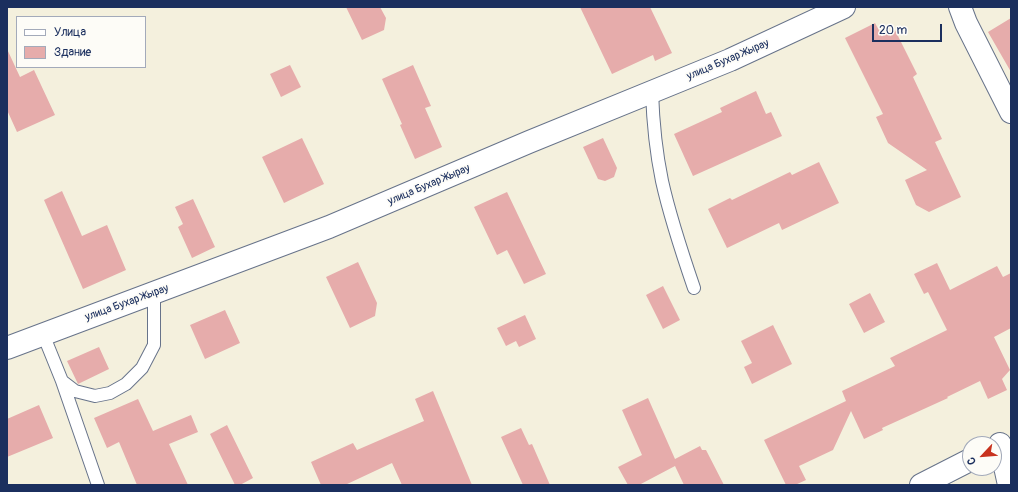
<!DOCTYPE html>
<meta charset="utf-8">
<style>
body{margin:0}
#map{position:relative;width:1018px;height:492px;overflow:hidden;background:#f4f0dd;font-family:Pangolin,sans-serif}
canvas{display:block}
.frame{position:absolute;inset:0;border:8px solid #1b2f5e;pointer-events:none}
.legend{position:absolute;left:16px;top:16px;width:130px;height:52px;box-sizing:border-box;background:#fdfcf7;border:1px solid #a3aaba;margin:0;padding:5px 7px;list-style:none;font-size:12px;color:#1b2f5e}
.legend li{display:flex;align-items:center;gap:8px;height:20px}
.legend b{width:20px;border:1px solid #a3aaba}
.north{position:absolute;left:962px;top:436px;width:40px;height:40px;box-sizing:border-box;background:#fdfcf7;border:1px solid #a3aaba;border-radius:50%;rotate:244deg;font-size:11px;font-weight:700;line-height:16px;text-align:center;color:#1b2f5e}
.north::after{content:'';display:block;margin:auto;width:14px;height:18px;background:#c8321e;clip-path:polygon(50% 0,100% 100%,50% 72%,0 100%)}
.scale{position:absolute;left:872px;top:24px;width:70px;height:18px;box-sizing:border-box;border:2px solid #1b2f5e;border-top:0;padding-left:5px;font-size:12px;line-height:14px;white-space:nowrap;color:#1b2f5e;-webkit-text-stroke:3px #fdfcf7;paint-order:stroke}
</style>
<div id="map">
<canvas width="1018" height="492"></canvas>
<div class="frame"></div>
<ul class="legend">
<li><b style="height:5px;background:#fff"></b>Улица</li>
<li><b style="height:11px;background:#e6acab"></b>Здание</li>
</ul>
<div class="north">С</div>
<div class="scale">20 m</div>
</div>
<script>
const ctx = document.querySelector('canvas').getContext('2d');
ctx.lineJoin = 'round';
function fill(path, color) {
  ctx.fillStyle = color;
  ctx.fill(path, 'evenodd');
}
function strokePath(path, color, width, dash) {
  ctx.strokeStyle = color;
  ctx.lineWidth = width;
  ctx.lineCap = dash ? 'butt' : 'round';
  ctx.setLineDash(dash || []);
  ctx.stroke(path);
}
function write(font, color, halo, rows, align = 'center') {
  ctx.font = font + ' Pangolin,sans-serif';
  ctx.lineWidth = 3.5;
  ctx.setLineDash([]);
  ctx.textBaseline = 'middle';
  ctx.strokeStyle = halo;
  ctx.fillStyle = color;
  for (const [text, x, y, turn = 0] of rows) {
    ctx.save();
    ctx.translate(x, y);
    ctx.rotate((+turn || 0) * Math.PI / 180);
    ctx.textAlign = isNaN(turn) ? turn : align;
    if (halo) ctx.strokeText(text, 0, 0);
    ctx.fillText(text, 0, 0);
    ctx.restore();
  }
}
fill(new Path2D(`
 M346 7H380L386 18 384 30 362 40Z
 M580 7H650L672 53 655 61 653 55 612 74Z
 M1011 18V72L988 32Z
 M875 23 882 36 895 30 917 74 913 77 942 139 935 142 961 197 929 212 916 205 905 180 927 170 888 143 876 117 883 114 845 38Z
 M7 49 20 77 34 70 55 115 17 132 7 110Z
 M290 65 301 87 281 97 270 74Z
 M413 65 431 106 425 108 442 147 415 159 400 125 402 124 382 79Z
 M756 91 766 114 771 112 782 136 693 176 674 134 722 112 720 108Z
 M302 138 324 184 284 203 262 157Z
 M603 138 617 168 614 177 605 181 598 179 583 147Z
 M819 162 839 203 782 230 779 223 727 248 708 209 730 198 732 200 790 172 792 175Z
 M62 191 82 236 107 225 126 270 83 289 44 200Z
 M507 192 546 274 524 284 507 250 497 255 474 207Z
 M193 199 215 247 192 258 178 227 183 224 175 207Z
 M358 262 377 303 375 316 350 328 326 277Z
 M937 263 950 290 997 266 1003 277 1011 273V328L994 337 1010 370 1002 379 1007 390 988 399 980 381 947 397 948 398 882 428 883 430 864 439 851 411 833 450 799 466 806 480 795 485H786L764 440 846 401 842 391 895 366 890 358 947 330 928 292 924 294 914 274Z
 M663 286 680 320 663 329 646 295Z
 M870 293 885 322 864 333 849 304Z
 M225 310 240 343 205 359 190 325Z
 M525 315 536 339 519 347 516 341 506 346 497 328Z
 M773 325 792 364 752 384 744 367 752 363 741 341Z
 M99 347 109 369 78 384 67 361Z
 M433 391 472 485H402L392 463 345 485H321L311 462 353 443 357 450 424 421 415 399Z
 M648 398 675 459 700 446 702 450H706L724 485H684L675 466 639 485H628L618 467 642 455 622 410Z
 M138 399 153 431 191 415 198 432 169 444 188 485H137L119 442 107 448 94 418Z
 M39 405 53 438 7 457V419Z
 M227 425 253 478 240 485H235L210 434Z
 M521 428 529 445 532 444 550 485H523L501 437Z`), '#e6acab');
const service = new Path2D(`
 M652 92C653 122 656 152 662 181 670 217 682 253 694 288
 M43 334 62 381 98 485
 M62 381 75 391 95 396 110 393 126 384 142 368 154 345V293`);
const minor = new Path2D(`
 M7 348 329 227 529 142 730 60 844 7
 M1000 444 1009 485
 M921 485 970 460`);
const tertiary = new Path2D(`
 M960 7 966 23 1011 112`);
strokePath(service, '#67738a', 14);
strokePath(minor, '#67738a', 24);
strokePath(tertiary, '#67738a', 24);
strokePath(service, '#fff', 12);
strokePath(minor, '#fff', 22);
strokePath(tertiary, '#fff', 22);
write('11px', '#1b2f5e', '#fdfcf7', [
 ["улица Бухар Жырау",728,60,-23],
 ["улица Бухар Жырау",429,185,-23],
 ["улица Бухар Жырау",127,303,-20]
]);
</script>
